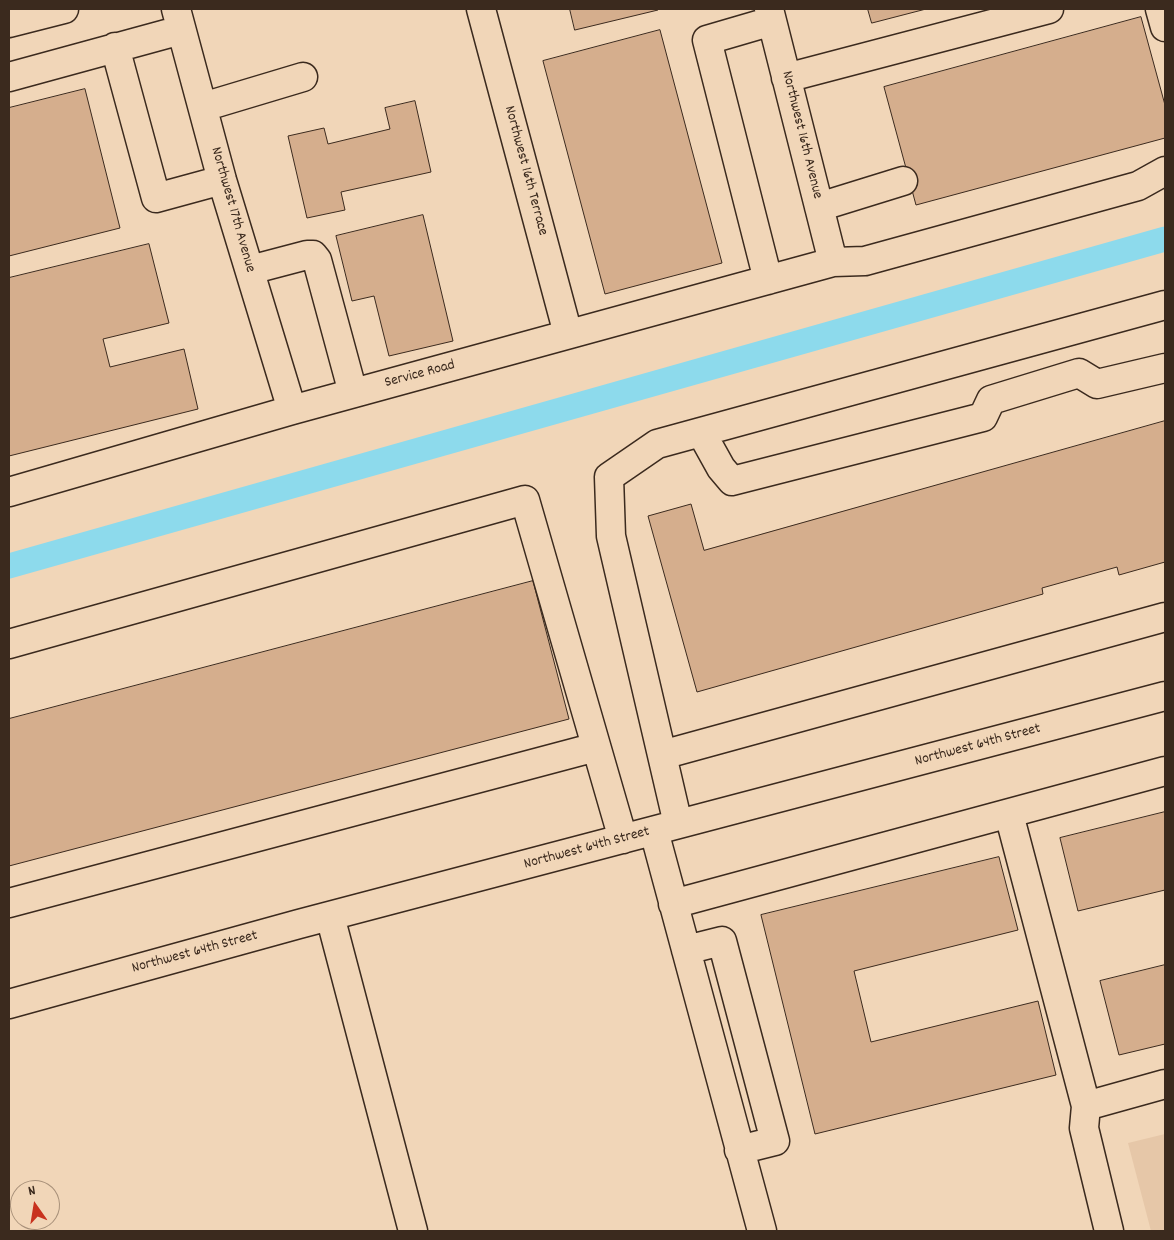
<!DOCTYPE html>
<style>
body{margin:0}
#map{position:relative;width:1174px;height:1240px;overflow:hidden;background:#f1d6b8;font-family:Dekko,sans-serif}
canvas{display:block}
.frame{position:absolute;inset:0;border:10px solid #3b2a1e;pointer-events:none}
.north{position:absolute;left:10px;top:1180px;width:50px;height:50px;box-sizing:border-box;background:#f1d6b8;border:1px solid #a8917a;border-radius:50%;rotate:347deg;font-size:14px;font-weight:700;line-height:20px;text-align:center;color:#3b2a1e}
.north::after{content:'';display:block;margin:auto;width:18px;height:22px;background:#c8321e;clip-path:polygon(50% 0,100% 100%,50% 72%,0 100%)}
</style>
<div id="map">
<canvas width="1174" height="1240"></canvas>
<div class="frame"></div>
<div class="north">N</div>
</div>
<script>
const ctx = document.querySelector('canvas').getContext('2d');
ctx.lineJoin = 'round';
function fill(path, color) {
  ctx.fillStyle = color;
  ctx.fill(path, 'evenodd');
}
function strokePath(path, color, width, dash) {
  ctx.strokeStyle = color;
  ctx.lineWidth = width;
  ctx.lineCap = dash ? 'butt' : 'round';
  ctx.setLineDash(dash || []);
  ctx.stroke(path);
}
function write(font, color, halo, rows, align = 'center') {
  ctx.font = font + ' Dekko,sans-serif';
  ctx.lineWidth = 4;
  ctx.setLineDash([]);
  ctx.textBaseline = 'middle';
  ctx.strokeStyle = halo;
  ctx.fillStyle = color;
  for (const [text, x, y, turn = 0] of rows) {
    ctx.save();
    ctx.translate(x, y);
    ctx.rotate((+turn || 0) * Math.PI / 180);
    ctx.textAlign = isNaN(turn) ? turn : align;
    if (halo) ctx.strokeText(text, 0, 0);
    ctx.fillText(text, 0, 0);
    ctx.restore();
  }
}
fill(new Path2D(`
 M1165 1134V1231H1151L1128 1143Z`), '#e6c7a8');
strokePath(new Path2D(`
 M9 566 1165 239`), '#8ddaec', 25);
const building = new Path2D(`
 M570 9H657L658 10 575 30Z
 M868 9H926L872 23Z
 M1141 17 1165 105V138L916 205 884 87Z
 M660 30 722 263 605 294 543 61Z
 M85 89 120 228 9 256V108Z
 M415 101 431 172 341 192 345 210 307 218 288 136 324 128 328 144 390 129 385 108Z
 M423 215 453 341 389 356 374 296 352 301 336 236Z
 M149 244 169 323 103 339 110 367 184 349 198 409 9 456V278Z
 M1165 421V562L1119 575 1117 567 1042 588 1043 594 697 692 648 516 691 504 704 550Z
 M533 581 569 719 9 866V719Z
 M1165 812V890L1078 911 1060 838Z
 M999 857 1018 930 854 971 871 1042 1038 1001 1056 1075 815 1134 761 915Z
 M1165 965V1044L1119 1055 1100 981Z`);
fill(building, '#d5ae8d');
strokePath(building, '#3b2a1e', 1);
const minor = new Path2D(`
 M176 9 222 180 292 410
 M481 9 568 334
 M769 9 833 262
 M1160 9 1165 27
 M9 23 64 9
 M115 47 156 198 222 180
 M9 77 181 30
 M786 78 1049 9
 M203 107 303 77
 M819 207 903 181
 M250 270 307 255H313L317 260 353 393
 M768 280 707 40 772 21
 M701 432 721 468 732 481 983 417 991 400 1079 373 1097 384 1165 368
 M9 492 292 410 833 262 865 261 1138 186 1165 171
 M9 644 525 500 623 839
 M662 755 1165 617
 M1009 814 1086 1106 1084 1128 1109 1231
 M678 824 611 536 609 477 657 444 1165 305
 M654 831 762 1231
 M9 903 596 747
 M673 904 1165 771
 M330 916 413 1231
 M686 950 722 941 775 1141 739 1150
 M9 1004 299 924 1165 696
 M1086 1106 1165 1084`);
strokePath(minor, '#3b2a1e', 31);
strokePath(minor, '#f1d6b8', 28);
write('15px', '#3b2a1e', '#f1d6b8', [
 ["Northwest 16th Avenue",801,135,76],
 ["Northwest 16th Terrace",525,171,75],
 ["Northwest 17th Avenue",232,210,74],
 ["Service Road",420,375,-15],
 ["Northwest 64th Street",978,746,-15],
 ["Northwest 64th Street",587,849,-15],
 ["Northwest 64th Street",195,953,-15]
]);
</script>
